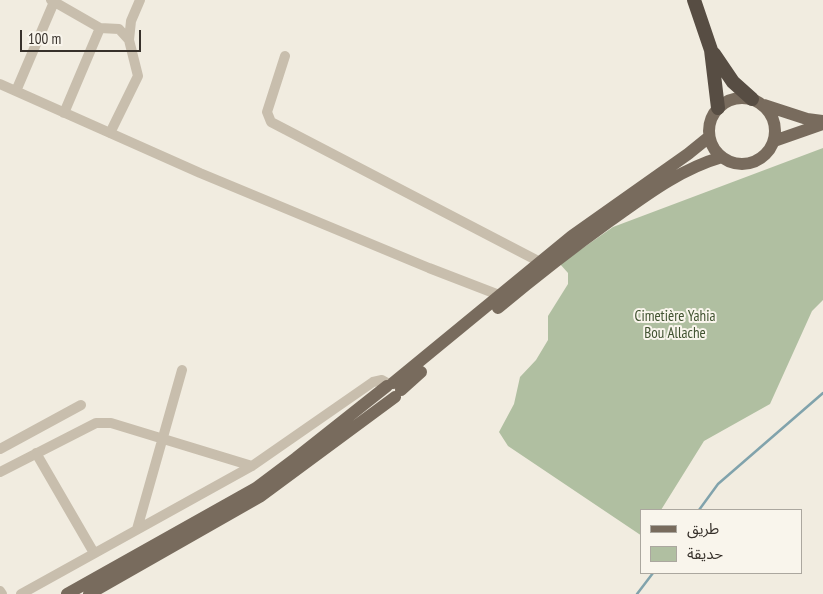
<!DOCTYPE html>
<meta charset="utf-8">
<style>
body{margin:0}
#map{position:relative;width:823px;height:594px;overflow:hidden;background:#f1ece0;font-family:"PT Sans Narrow","Noto Sans Arabic",sans-serif}
canvas{display:block}
.legend{position:absolute;left:640px;top:509px;width:162px;height:65px;box-sizing:border-box;background:#f9f5ec;border:1px solid #aba79f;margin:0;padding:6px 9px;list-style:none;font-size:15px;color:#37312b}
.legend li{display:flex;align-items:center;gap:10px;height:25px}
.legend b{width:25px;border:1px solid #aba79f}
.scale{position:absolute;left:20px;top:30px;width:121px;height:22px;box-sizing:border-box;border:2px solid #37312b;border-top:0;padding-left:6px;font-size:15px;line-height:18px;white-space:nowrap;color:#37312b;-webkit-text-stroke:4px #f9f5ec;paint-order:stroke}
</style>
<div id="map">
<canvas width="823" height="594"></canvas>
<ul class="legend">
<li><b style="height:6px;background:#786b5d"></b>طريق</li>
<li><b style="height:14px;background:#b0bfa1"></b>حديقة</li>
</ul>
<div class="scale">100 m</div>
</div>
<script>
const ctx = document.querySelector('canvas').getContext('2d');
ctx.lineJoin = 'round';
function fill(path, color) {
  ctx.fillStyle = color;
  ctx.fill(path, 'evenodd');
}
function strokePath(path, color, width, dash) {
  ctx.strokeStyle = color;
  ctx.lineWidth = width;
  ctx.lineCap = dash ? 'butt' : 'round';
  ctx.setLineDash(dash || []);
  ctx.stroke(path);
}
function write(font, color, halo, rows, align = 'center') {
  ctx.font = font + ' "PT Sans Narrow",sans-serif';
  ctx.lineWidth = 4;
  ctx.setLineDash([]);
  ctx.textBaseline = 'middle';
  ctx.strokeStyle = halo;
  ctx.fillStyle = color;
  for (const [text, x, y, turn = 0] of rows) {
    ctx.save();
    ctx.translate(x, y);
    ctx.rotate((+turn || 0) * Math.PI / 180);
    ctx.textAlign = isNaN(turn) ? turn : align;
    if (halo) ctx.strokeText(text, 0, 0);
    ctx.fillText(text, 0, 0);
    ctx.restore();
  }
}
fill(new Path2D(`
 M823 148V300L812 311 770 404 704 441 661 510H642V536L508 446 499 432 514 404 520 377 536 360 548 340V316L568 284V273L560 264 613 227Z`), '#b0bfa1');
strokePath(new Path2D(`
 M699 510 718 484 823 393
 M637 594 653 573`), '#81a3ac', 2.5);
strokePath(new Path2D(`
 M51 0 100 28 119 29 129 40 138 76 110 133
 M129 40 131 21 140 0
 M285 56 267 112 271 122 540 262
 M0 84 200 173 429 268 499 295
 M16 91 54 2
 M64 113 100 28
 M0 449 81 405
 M36 453 94 553
 M0 472 96 423H111L252 466
 M137 529 182 370
 M0 591 2 594
 M21 594 252 466 373 382 382 380 389 384`), '#c8bead', 10);
strokePath(new Path2D(`
 M709 131a33 33 0 1 1 66 0a33 33 0 1 1-66 0Z
 M764 105 807 119 823 121
 M774 141 823 124
 M498 308C534 278 571 249 610 221 645 196 680 169 722 157
 M393 383 572 236 688 154 709 137
 M401 390 421 372
 M67 594 256 488 296 458 387 386
 M89 594 261 496 395 397`), '#786b5d', 12);
strokePath(new Path2D(`
 M694 0 711 50 718 108
 M714 54 733 82 752 99`), '#574d43', 14);
write('15px', '#415331', '#f9f5ec', [
 ["Cimetière Yahia",675,317],
 ["Bou Allache",675,334]
]);
</script>
